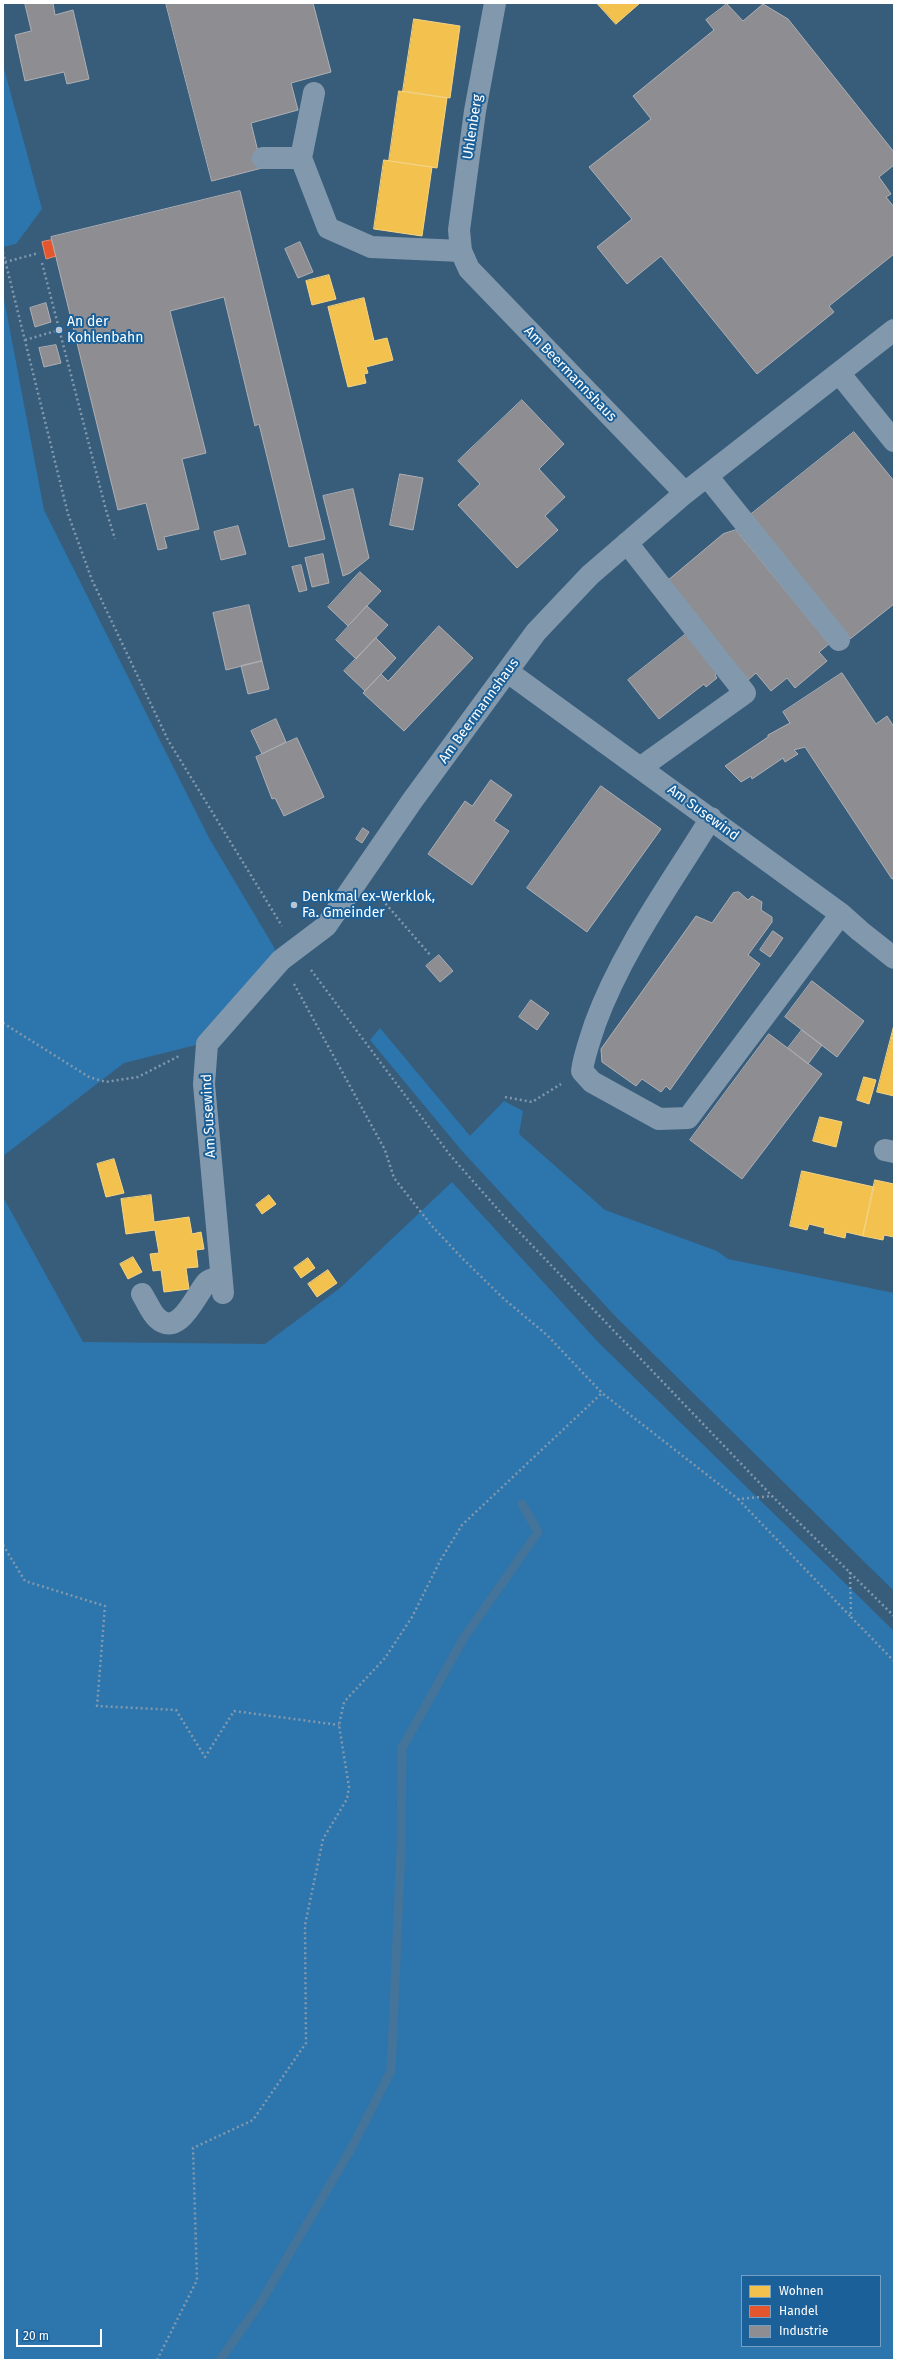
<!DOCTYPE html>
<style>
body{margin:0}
#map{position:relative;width:897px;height:2363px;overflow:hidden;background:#385d7b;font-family:"Fira Sans",sans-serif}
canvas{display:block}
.frame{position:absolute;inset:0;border:4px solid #fff;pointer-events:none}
.legend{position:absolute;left:741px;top:2275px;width:140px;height:72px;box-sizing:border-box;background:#1b6098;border:1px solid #76a0c1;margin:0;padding:5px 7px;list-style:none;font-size:12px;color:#fff}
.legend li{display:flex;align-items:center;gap:8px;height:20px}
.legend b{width:20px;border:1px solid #76a0c1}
.scale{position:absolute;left:16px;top:2329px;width:86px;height:18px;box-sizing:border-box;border:2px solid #fff;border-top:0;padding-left:5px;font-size:12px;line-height:14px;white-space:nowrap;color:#fff;-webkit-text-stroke:3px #1b6098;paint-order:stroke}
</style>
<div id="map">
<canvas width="897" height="2363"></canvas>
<div class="frame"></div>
<ul class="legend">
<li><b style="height:11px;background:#f2c14e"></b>Wohnen</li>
<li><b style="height:11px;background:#e4572e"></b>Handel</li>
<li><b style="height:11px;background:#8d8d92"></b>Industrie</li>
</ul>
<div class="scale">20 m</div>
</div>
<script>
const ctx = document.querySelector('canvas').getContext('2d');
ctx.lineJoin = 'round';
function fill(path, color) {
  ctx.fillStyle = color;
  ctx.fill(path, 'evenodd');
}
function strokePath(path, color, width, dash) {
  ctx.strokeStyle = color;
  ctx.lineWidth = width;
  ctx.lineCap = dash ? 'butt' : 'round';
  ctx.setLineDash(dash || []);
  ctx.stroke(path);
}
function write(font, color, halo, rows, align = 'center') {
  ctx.font = font + ' "Fira Sans",sans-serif';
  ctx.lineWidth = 4;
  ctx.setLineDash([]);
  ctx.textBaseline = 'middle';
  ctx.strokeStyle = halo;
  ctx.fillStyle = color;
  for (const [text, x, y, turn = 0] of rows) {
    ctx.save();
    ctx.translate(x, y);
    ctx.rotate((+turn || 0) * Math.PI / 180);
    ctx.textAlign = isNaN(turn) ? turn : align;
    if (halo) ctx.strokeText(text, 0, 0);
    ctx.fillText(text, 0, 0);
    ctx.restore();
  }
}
fill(new Path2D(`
 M3 65 42 209 16 244 3 247Z
 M3 294 44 510 209 838 275 949 272 959 196 1045 124 1063 3 1156Z
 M380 1028 470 1136 504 1101 523 1111 519 1134 605 1210 717 1251 728 1259 894 1293V1591L616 1317 462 1151 370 1040Z
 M452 1182 598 1342 894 1631V2360H3V1197L83 1342 265 1344 340 1288ZM742 2276H880V2346H742Z`), '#2d75ad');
const homes = new Path2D(`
 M597 3H640L616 24Z
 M414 19 460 26 450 98 403 91Z
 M399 91 447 98 437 168 389 161Z
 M384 160 432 167 422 236 374 229Z
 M329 275 336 299 312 305 306 281Z
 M364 298 374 341 387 338 393 360 366 367 368 373 364 374 366 383 348 387 328 307Z
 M894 1025V1039L891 1038Z
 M891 1038 894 1039V1096L877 1092Z
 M864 1077 876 1080 869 1104 857 1100Z
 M820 1117 842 1122 836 1147 813 1141Z
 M114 1159 124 1193 106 1197 97 1164Z
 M802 1171 874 1187 863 1236 846 1232 845 1238 824 1233 825 1228 809 1224 807 1230 790 1226Z
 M875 1180 894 1184V1237L884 1235 883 1240 863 1236Z
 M151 1195 154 1222 189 1217 192 1234 201 1232 204 1249 196 1250 198 1267 186 1268 189 1289 164 1292 161 1270 153 1271 150 1254 159 1253 155 1230 126 1234 121 1199Z
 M269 1195 276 1204 262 1214 256 1205Z
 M133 1257 142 1272 128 1279 120 1264Z
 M308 1258 315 1268 301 1278 294 1268Z
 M328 1270 337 1283 317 1297 308 1284Z`);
fill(homes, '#f2c14e');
strokePath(homes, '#f6d483', 1);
const shops = new Path2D(`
 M52 240 56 256 46 259 42 242Z`);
fill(shops, '#e4572e');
strokePath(shops, '#ec896d', 1);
const industry = new Path2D(`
 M25 3H53L55 15 73 10 89 79 67 84 64 72 25 81 15 35 31 31Z
 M166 3H313L331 72 291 83 298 110 251 123 262 168 212 181Z
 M727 4 743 21 763 4 788 19 894 152V165L879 177 891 194 886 197 894 207V254L829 306 834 312 757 374 661 256 627 284 597 247 632 219 589 167 651 119 633 96 714 30 706 20Z
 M240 191 325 539 289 547 259 424 255 426 224 297 170 311 206 453 182 459 199 529 164 537 167 548 158 550 146 503 118 510 51 237Z
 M300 242 313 272 298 278 285 249Z
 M46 303 51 322 35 327 30 308Z
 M56 345 61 363 44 367 39 348Z
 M522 400 564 444 539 469 565 497 545 516 558 530 517 568 458 505 480 484 458 461Z
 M854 432 894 481V604L850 639 750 515Z
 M400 474 423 478 413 530 390 525Z
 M353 489 369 558 350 573 343 576 323 496Z
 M238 526 246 554 221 560 214 532Z
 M736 530 829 644 819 652 827 661 795 688 787 678 771 691 756 673 748 680 667 581 723 534Z
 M323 554 329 583 312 587 305 558Z
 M301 565 307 590 299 592 292 567Z
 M360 572 381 591 348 626 328 607Z
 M249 605 262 661 226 670 213 613Z
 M367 606 388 625 356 659 336 640Z
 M439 626 473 658 404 731 363 693 381 674 388 681Z
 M686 634 717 673 715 675 717 678 706 687 704 684 659 719 628 680Z
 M376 638 396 658 365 691 344 671Z
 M262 661 269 689 248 694 241 666Z
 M842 673 876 724 887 716 894 727V878L892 879 805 747 794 750 798 754 785 762 783 758 752 779 751 776 741 782 725 766 768 737V735L790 723 783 712Z
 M276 719 286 742 262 754 251 731Z
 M297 738 324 797 284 816 275 798 272 799 256 757Z
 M491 780 512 795 494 821 509 831 472 885 428 854 465 801 472 806Z
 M601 786 661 829 587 932 527 888Z
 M363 828 369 832 362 843 356 839Z
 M739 892 748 900 752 896 762 902 761 910 772 917V922L748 955 760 964 670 1090 666 1086 661 1092 642 1079 636 1086 602 1062 601 1049 696 916 712 923 733 893Z
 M773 931 783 938 770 957 760 950Z
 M439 955 453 971 440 982 426 966Z
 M812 981 864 1021 837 1057 785 1017Z
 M531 1000 549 1013 537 1030 519 1017Z
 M802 1030 822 1045 808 1064 788 1048Z
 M769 1034 822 1074 742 1179 690 1140Z`);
fill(industry, '#8d8d92');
strokePath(industry, '#afafb3', 1);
strokePath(new Path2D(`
 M220 2360 261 2302 351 2149 391 2071 401 1851 402 1748 463 1639 538 1532 522 1504`), '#44749a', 9);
strokePath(new Path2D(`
 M3 252 68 514 92 580 168 740 282 926
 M5 262 39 253
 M42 263 106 510 115 539
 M25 340 59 330
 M379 896 431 956
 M311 970 450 1155 502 1214 772 1496 894 1616
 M294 984 385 1150 394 1178 432 1226 462 1258 504 1299 547 1335 602 1393 738 1499 772 1496
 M3 1023 89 1077 106 1082 138 1077 179 1056
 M505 1097 532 1102 561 1084
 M738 1499 851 1617
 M3 1545 25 1581 105 1606 97 1706 176 1710 205 1757 234 1711 339 1725
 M850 1572 851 1617 894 1661
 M157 2360 197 2280 193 2148 253 2120 306 2043 305 1925 323 1839 347 1799 349 1787 339 1725 344 1702 385 1658 412 1617 440 1561 462 1525 602 1393`), '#8299ad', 2.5, [2, 3]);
strokePath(new Path2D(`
 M495 3 475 111 459 230 461 251 469 269 685 493
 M314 93 301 158 328 228 371 247 461 251
 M263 158H301
 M839 373 894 441
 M707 476 839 640
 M627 543 745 693 640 768
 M508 672 841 914 860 931 894 958
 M711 818C670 885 622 950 595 1024 590 1040 584 1055 582 1071L592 1082 659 1119 688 1118 841 914
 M885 1150 894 1152
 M223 1293 204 1084 207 1044 281 960 326 926 412 801 536 632 590 575 685 493 894 330
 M142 1294C147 1302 151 1312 157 1318 179 1339 196 1294 207 1282 210 1279 217 1278 221 1277`), '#8299ad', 22);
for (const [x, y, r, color] of [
 [59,330,4,"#b9c6d1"],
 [294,905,4,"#b9c6d1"]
]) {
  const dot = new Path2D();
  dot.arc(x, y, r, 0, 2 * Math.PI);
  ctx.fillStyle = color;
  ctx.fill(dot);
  strokePath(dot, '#1b6098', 1.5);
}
write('14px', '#fff', '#1b6098', [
 ["Uhlenberg",473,127,-81],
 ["Am Beermannshaus",570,374,46],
 ["Am Beermannshaus",479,711,-54],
 ["Am Susewind",703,813,36],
 ["Am Susewind",209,1116,-93]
]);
write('14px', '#fff', '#1b6098', [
 ["An der",67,322],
 ["Kohlenbahn",67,338],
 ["Denkmal ex-Werklok,",302,897],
 ["Fa. Gmeinder",302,913]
], 'left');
</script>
